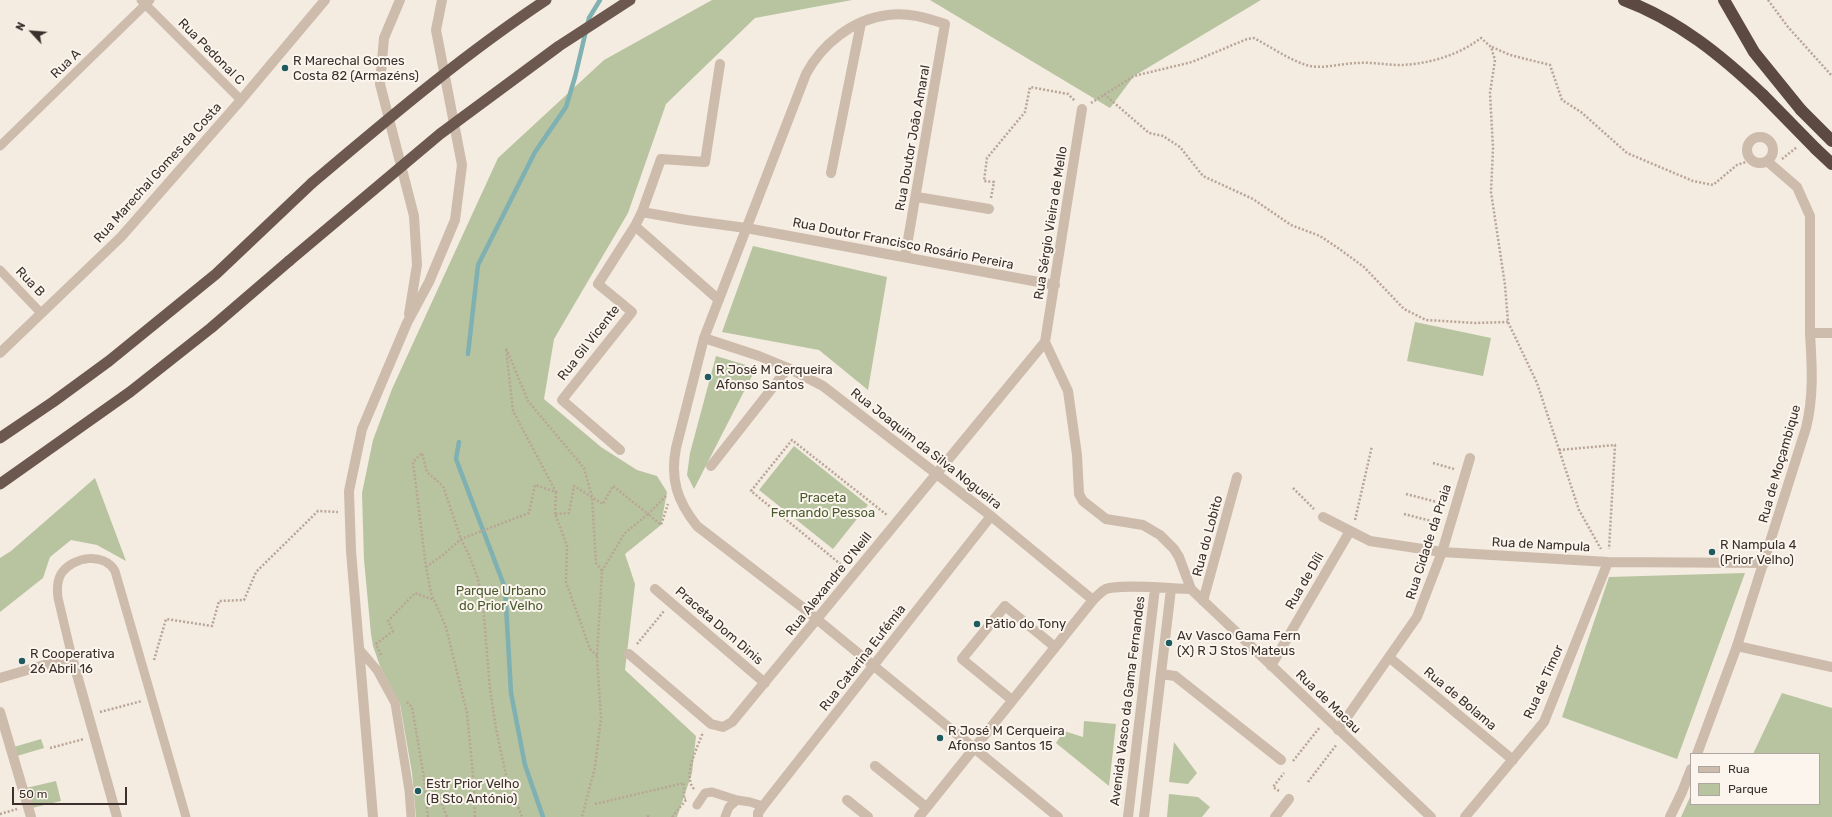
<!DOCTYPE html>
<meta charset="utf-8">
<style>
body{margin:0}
#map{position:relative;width:1832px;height:817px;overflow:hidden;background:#f4ebe1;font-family:Rubik,sans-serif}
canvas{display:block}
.legend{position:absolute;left:1690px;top:753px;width:130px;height:52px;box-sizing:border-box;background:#fbf5ee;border:1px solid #aea6a0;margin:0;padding:5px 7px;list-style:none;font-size:12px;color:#3b302b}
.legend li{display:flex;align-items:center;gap:8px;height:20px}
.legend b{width:20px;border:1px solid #aea6a0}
.north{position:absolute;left:12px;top:12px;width:40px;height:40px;-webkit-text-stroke:3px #fbf5ee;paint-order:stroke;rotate:296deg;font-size:11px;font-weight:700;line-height:16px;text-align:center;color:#3b302b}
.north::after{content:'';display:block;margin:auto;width:14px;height:18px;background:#3b302b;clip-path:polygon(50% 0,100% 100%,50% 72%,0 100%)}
.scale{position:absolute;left:12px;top:787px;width:115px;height:18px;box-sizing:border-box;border:2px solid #3b302b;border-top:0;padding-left:5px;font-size:12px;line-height:14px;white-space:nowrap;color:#3b302b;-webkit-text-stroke:3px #fbf5ee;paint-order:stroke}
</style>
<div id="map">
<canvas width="1832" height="817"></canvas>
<ul class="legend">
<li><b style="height:5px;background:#cdbbac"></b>Rua</li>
<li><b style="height:11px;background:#b8c4a0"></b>Parque</li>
</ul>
<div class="north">N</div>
<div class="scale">50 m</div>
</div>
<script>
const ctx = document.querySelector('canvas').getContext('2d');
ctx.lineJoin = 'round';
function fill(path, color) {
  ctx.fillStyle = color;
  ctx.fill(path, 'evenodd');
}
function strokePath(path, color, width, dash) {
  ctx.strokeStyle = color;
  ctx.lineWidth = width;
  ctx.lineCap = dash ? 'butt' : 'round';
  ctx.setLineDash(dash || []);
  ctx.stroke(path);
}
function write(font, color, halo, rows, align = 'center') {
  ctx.font = font + ' Rubik,sans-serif';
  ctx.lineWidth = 4;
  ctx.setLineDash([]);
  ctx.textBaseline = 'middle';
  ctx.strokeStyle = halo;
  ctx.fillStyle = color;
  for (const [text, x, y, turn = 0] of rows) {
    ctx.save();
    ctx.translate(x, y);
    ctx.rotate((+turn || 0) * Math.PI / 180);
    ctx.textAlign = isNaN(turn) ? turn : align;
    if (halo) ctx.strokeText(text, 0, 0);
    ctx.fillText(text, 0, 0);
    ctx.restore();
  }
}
fill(new Path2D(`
 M712 0H852L755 18 666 104 628 213 554 339 544 399 601 447 637 470 657 476 667 492 661 525 625 554 635 584 625 670 696 736 692 773 677 817H416L412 773 400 704 380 666 373 646 371 634 364 560 362 493 373 440 392 389 498 158 604 60Z
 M930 0H1261L1134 76 1110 108Z
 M753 246 887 277 868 390 819 350 722 332Z
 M1415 322 1491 338 1483 376 1407 361Z
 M716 356 756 368 694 489 687 475 690 453Z
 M794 446 868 505 833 549 759 490Z
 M95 478 126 561 97 545 71 540 50 557 43 578 0 612V558L11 551Z
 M1745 573 1677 759 1562 717 1609 577Z
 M1782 693 1832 708V817H1681L1691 795V804H1819V754H1753Z
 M1084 721 1116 724 1109 786 1056 743 1064 731 1083 737Z
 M41 739 44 748 17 756 14 747Z
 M1174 742 1197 773 1188 784 1169 782Z
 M56 781 61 801 32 808 26 788Z
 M1169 794 1198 797 1210 807 1202 817H1167Z`), '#b8c4a0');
strokePath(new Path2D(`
 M468 354 478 265 535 152 566 107 575 77 589 18 600 0
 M459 442 456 459 505 588 511 693 525 765 543 817`), '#7fb0b2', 4.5);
strokePath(new Path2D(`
 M1768 0 1788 27 1832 76
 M1492 47 1510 55 1550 65 1562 100 1581 112 1627 153 1693 181 1713 185 1737 165 1752 160
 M1104 94 1149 133 1163 136 1180 147 1203 176 1253 199 1291 225 1320 236 1338 248 1364 267 1404 309 1426 320 1476 323 1508 322
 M1091 103 1134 76 1192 62 1247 39 1254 38C1271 47 1288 59 1306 65 1322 70 1342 63 1358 63 1372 62 1386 65 1401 65 1429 64 1459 55 1481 38L1491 47 1495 60 1490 93 1493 148 1491 192 1505 285 1508 322 1537 383 1579 510 1601 549
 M1782 159 1797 147
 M991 198 994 182 984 181 987 158 1025 112 1030 87 1068 94 1075 101
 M1559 450 1615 445 1609 549
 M1433 463 1454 469
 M1293 488 1314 509
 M1406 494 1445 504
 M555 514 556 492
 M1404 514 1439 523
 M1355 520 1372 446
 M426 567 443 555 461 539 529 513 535 485 556 492 513 411 506 348 528 401 584 468 592 497 596 563 602 571 597 656 601 718 595 767 582 817
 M844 567 751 491 792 440 887 515
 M602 571 624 534 648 514 661 525 668 504
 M637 644 664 611
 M381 655 376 644 393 631 388 621 415 593 434 600
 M597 656 590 649 566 582 567 545 555 514 569 513 574 486 603 504 613 486 648 514 666 496
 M154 660 166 619 212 626 219 601 244 600 256 572 318 511 338 512
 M407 702 412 707 424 778 434 784 447 817
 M100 712 142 701
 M50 748 84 739
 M1293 761 1320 727
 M424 779 428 817
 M1308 782 1337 744
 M694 789C682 775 698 747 703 732
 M1279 791 1273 787 1284 773
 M595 804 684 783V799H686
 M0 814 17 809
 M475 817 474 786 467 713 446 627 431 593 426 567 413 462 422 453 427 472 443 486 461 539 469 555 478 579 483 605 490 689 496 729 506 775 522 817
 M648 817V813
 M672 817 686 800`), '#b9a596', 2.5, [2, 2]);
strokePath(new Path2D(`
 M141 0 241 100
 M0 146 150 0
 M0 270 41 313
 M360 650 377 670 395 703 409 790 411 817
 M72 657 58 598C57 590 57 581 61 574 73 556 104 552 115 571L186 817
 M697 805 705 793 712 792 737 800
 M725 817 729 807 737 800 750 802 763 806`), '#cdbbac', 9);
strokePath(new Path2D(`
 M1747 150a13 13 0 1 1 26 0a13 13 0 1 1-26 0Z
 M1767 161 1797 187 1810 216V333H1832
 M831 173 861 23
 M917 197 989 209
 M642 212 661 159 705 162 720 64
 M905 257 945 24C927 18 908 12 888 15 853 19 822 44 806 74L704 338 676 448C670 479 677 501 697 526L802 607 1058 817
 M719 300 635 226 642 212 687 220 746 228 1055 285
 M704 338 759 356 788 368 823 386 991 516 1093 600
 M1045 342 1068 391 1077 455 1079 494 1083 501 1106 519 1143 525 1160 535 1174 549 1179 557 1191 589 1431 817
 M0 353 121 237 241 100 325 0
 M620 450 562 400 632 312 598 284 635 226
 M711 466 788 368
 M1323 517 1370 541 1442 552 1608 562 1765 563
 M655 589 765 683
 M1203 601 1237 477
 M1737 646 1832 667
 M629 654 711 724 723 727 732 722 1045 342 1082 109
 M1390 658 1513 760
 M1271 666 1350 531
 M1161 674 1175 676 1281 760
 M0 678 72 657 117 817
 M1012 700 962 659 1005 606 1055 647
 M0 712 31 817
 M1338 730 1417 617 1442 552 1470 458
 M875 766 926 807
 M847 800 868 817
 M758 817V813L763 806 991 516
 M919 817 1093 600C1096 597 1100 593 1104 590 1116 583 1173 589 1191 589
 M1128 817 1155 588
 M1144 817 1171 589
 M1275 817 1289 799
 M1465 817 1544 722 1608 562`), '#cdbbac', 10);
strokePath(new Path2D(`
 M400 0 384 38 380 84 414 216 417 265 409 314
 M1697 754 1737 646 1806 428C1814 396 1812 366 1810 333
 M373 817 351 551 349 491 362 429 407 323 429 282 455 220 462 165 436 30 442 0
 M1670 817 1682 792 1691 769`), '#cdbbac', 10);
strokePath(new Path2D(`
 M0 438 53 402 109 361 216 274 312 183
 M0 484 130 392 211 328 289 261`), '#6c584f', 11);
strokePath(new Path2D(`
 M1624 0C1678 20 1722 56 1763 95
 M1724 0 1754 52 1801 110
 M1816 149 1832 164`), '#5c4a42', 12);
strokePath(new Path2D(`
 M312 183C388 119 463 55 546 0
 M289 261 440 134 559 46 630 0`), '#6c584f', 11);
strokePath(new Path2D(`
 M1763 95 1816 149
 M1801 110 1832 141`), '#5c4a42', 12);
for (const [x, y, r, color] of [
 [285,68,4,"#1f5a5e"],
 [708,377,4,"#1f5a5e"],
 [1712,552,4,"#1f5a5e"],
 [977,624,4,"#1f5a5e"],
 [1169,643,4,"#1f5a5e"],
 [22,661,4,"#1f5a5e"],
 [940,738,4,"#1f5a5e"],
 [418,791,4,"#1f5a5e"]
]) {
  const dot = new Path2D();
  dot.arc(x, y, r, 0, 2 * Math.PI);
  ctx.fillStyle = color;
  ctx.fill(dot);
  strokePath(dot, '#fbf5ee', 1.5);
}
write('13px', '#3b302b', '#fbf5ee', [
 ["Rua Pedonal C",211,52,45],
 ["Rua A",66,64,-44],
 ["Rua Doutor João Amaral",913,138,-80],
 ["Rua Marechal Gomes da Costa",158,173,-48],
 ["Rua Sérgio Vieira de Mello",1051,223,-81],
 ["Rua Doutor Francisco Rosário Pereira",903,244,11],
 ["Rua B",30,282,46],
 ["Rua Gil Vicente",589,343,-52],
 ["Rua Joaquim da Silva Nogueira",926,449,38],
 ["Rua de Moçambique",1780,464,-74],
 ["Rua do Lobito",1208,536,-75],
 ["Rua Cidade da Praia",1429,542,-72],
 ["Rua de Nampula",1541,545,3],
 ["Rua de Díli",1305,581,-60],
 ["Rua Alexandre O'Neill",829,584,-51],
 ["Praceta Dom Dinis",719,626,41],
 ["Rua Catarina Eufémia",863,658,-52],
 ["Rua de Timor",1544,682,-66],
 ["Rua de Bolama",1460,699,40],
 ["Avenida Vasco da Gama Fernandes",1128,701,-83],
 ["Rua de Macau",1328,702,44]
]);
write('13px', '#3b302b', '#fbf5ee', [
 ["R Marechal Gomes",293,61],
 ["Costa 82 (Armazéns)",293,76],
 ["R José M Cerqueira",716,370],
 ["Afonso Santos",716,385],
 ["R Nampula 4",1720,545],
 ["(Prior Velho)",1720,560],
 ["Pátio do Tony",985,624],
 ["Av Vasco Gama Fern",1177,636],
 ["(X) R J Stos Mateus",1177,651],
 ["R Cooperativa",30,654],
 ["26 Abril 16",30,669],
 ["R José M Cerqueira",948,731],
 ["Afonso Santos 15",948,746],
 ["Estr Prior Velho",426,784],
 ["(B Sto António)",426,799]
], 'left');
write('13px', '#4a5a2e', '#fbf5ee', [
 ["Praceta",823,498],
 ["Fernando Pessoa",823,513],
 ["Parque Urbano",501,591],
 ["do Prior Velho",501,606]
]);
</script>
